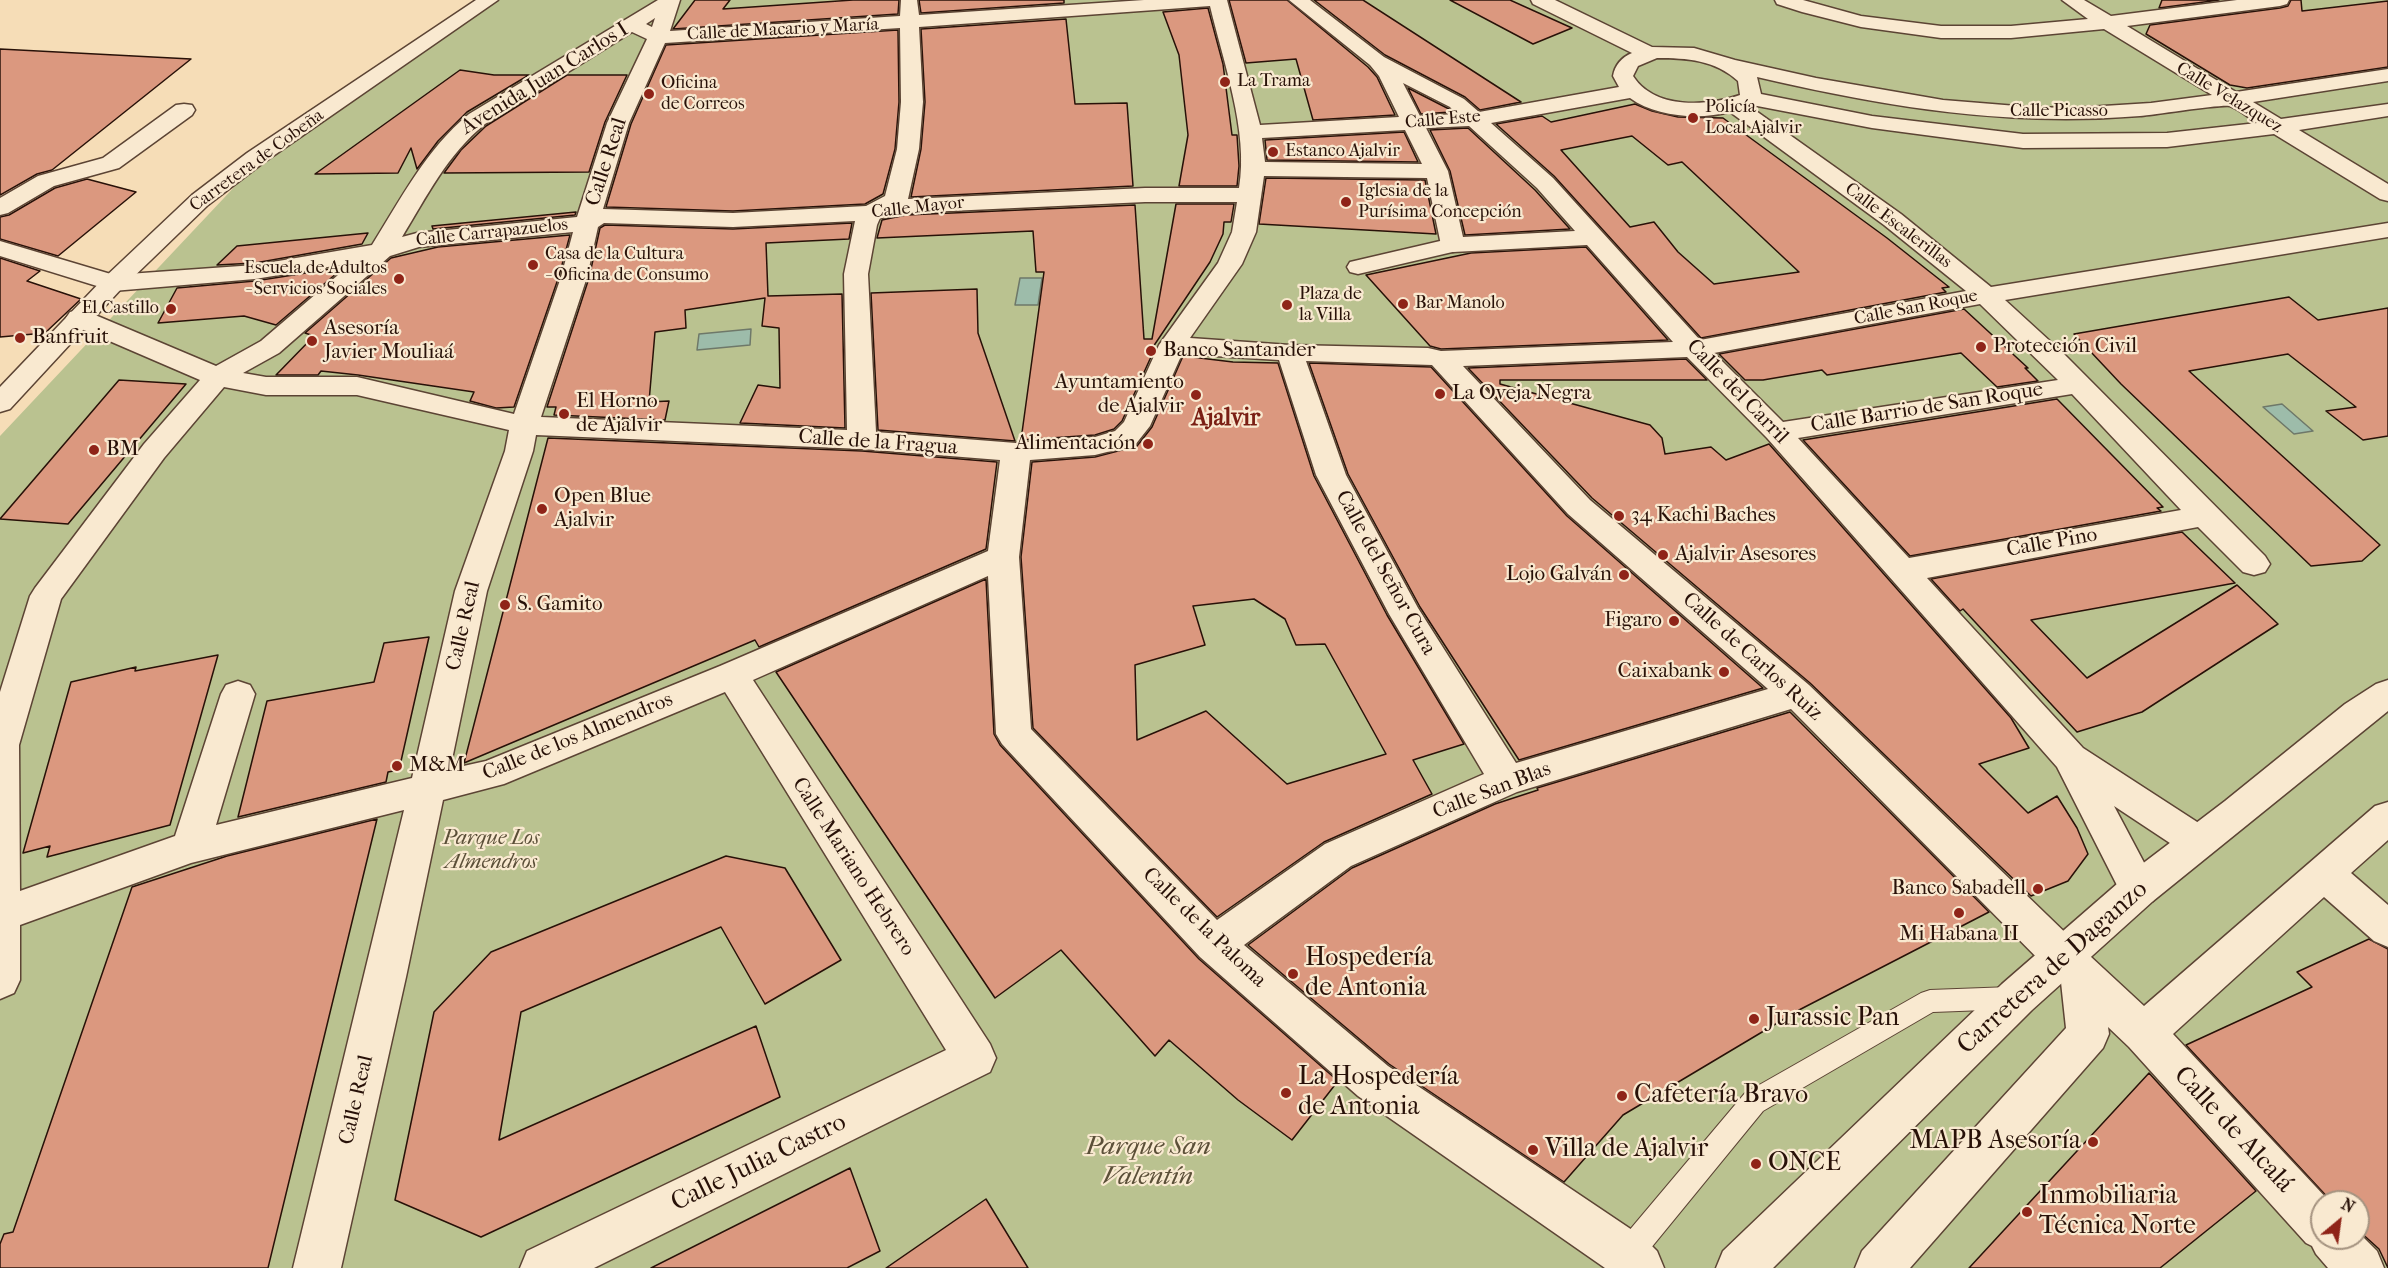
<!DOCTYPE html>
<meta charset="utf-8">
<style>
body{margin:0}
#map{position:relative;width:2388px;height:1268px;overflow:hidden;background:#f6ddb7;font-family:"IM FELL French Canon",serif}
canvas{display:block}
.north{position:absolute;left:2310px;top:1190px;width:60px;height:60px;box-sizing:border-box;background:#f9e9d0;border:2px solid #a59380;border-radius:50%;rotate:29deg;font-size:16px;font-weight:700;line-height:24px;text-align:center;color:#281108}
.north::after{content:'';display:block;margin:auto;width:21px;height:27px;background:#8f2418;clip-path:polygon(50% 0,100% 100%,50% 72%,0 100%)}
</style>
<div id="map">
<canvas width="2388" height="1268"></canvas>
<div class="north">N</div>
</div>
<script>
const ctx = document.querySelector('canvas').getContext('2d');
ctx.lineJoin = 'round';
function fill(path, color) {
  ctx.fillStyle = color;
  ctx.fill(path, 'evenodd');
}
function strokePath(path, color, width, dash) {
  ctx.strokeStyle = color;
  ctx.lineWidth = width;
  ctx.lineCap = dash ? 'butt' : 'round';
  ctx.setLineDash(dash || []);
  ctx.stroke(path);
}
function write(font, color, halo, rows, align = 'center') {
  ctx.font = font + ' "IM FELL French Canon",serif';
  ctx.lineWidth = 4.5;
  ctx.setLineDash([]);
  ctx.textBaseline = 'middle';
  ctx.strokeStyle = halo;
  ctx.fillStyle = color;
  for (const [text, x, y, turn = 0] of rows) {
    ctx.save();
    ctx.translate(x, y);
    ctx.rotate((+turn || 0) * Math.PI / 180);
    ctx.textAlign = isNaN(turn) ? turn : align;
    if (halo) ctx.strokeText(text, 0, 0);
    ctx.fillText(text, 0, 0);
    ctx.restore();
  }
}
fill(new Path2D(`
 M479 0H2388V1268H0V436L303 114ZM2322 1202H2358V1238H2322Z`), '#bac290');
const water = new Path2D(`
 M1020 278H1042L1038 305H1015Z
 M751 329 750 345 697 350 699 334Z
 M2282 404 2313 431 2294 434 2263 407Z`);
fill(water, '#9dbcaa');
strokePath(water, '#6e7869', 1.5);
const building = new Path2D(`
 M695 0H730L723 9 853 0H899L898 14 673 29Z
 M919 0H1064V3L921 13Z
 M1229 0H1287L1368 67 1377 77 1395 115 1313 120 1296 59 1246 63Z
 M1314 0H1363L1521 102 1480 110 1465 97 1385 55Z
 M1450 0H1510L1572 28 1533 44Z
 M2162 0H2219L2159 8Z
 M2291 0H2301L2302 11 2388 1V67L2247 88 2230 85 2146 34 2150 25 2280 8 2288 6Z
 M1208 8 1223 64 1232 135H1237L1239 166 1237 186H1179L1188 135 1179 55 1163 12Z
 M1066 19 1075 104 1127 103 1133 186 911 197 921 149 925 102 921 29Z
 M898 30 899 102 895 149 883 194 865 204 733 211 606 207 631 124 666 45Z
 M0 49 191 59 52 170 37 174 0 195Z
 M460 70 494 75H529L467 112 438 141 417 169 411 148 398 173 315 174Z
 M567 75H627L605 122 589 172 444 173 461 150 486 126Z
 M1408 88 1449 109 1451 112 1421 114Z
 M1635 104 1652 111 1678 117 1723 118 1887 238 1949 287 1942 288 1946 292 1701 338 1554 176 1496 124 1542 116 1551 122ZM1632 136 1668 165 1682 162 1799 272 1714 284 1678 252 1654 222 1630 227 1561 150Z
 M1468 128 1535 190 1570 229 1465 235 1450 171 1430 130Z
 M1404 132 1418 162 1267 160 1265 140Z
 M1266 178 1425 180 1436 234 1259 224Z
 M87 179 136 192 58 256 0 239V217L9 215 55 188Z
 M1176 204H1234L1231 222H1224L1223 234 1210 262 1153 347 1155 348 1122 421 1114 429 1095 435 1021 440 1044 272H1036L1033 231 877 238 882 220 906 215 1135 205 1144 339H1152Z
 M576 212 575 215 433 229 432 226Z
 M852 223 849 239 766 243 768 296 842 294 845 428 740 423 758 385 780 388 779 328 762 326 765 298 685 310 686 328 655 332 649 402 669 401 665 420 554 415 556 407H547L589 278 600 228 605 225 733 229Z
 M368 233 362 244 255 263 217 265 237 246Z
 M570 235 559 276 514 407 496 408 470 401 474 392 358 375 321 371 318 375H276L314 336 305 333 391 258 438 247Z
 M1586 247 1668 340 1441 349 1430 346 1366 275 1471 253Z
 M0 258 40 271 27 281 81 299 45 333 0 337Z
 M344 267 276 325 244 316 158 323 177 288 255 281Z
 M977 289 978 333 1015 441 878 430 871 293Z
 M2289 297 2318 320 2388 308V436L2363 440 2326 411 2356 407 2288 354 2189 371 2380 545 2362 561 2311 566 2121 384 2074 334Z
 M1964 309 2028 368H2025L2038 381 1997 387 1961 353 1827 375 1822 370 1763 380H1745L1719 354Z
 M1183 356 1233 362 1278 363 1314 476 1387 615 1464 744 1413 760 1432 794 1324 842 1217 917 1033 728 1021 557 1032 462 1095 457 1137 446 1152 427ZM1254 599 1285 619 1296 645 1325 644 1386 754 1287 784 1206 711 1137 740 1135 665 1205 645 1193 606Z
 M1686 359 1707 380H1500V384L1650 425 1662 438 1665 454 1711 447 1726 460 1769 444 2011 718 2029 748 1979 764 2028 813 2057 796 2077 828 2088 854 2068 881 2031 896 1810 683 1592 498 1468 368Z
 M1309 363 1431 367 1567 516 1763 688 1519 760 1420 607 1348 474Z
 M119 380 186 384 68 524 0 519Z
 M2057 399 2163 507 2157 508 2161 511 1910 556 1803 440Z
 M548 438 862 451 997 462 986 549 759 647 755 640 464 763Z
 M2182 532 2235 583 2031 620 2087 678 2237 585 2278 624 2142 712 2077 732 1963 609 1960 611 1931 579Z
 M986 579 994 734 1000 745 1199 959 1338 1081 1292 1140 1238 1100 1169 1040 1155 1056 1061 950 995 998 776 672Z
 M429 637 399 770 388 772 386 782 238 817 267 701 374 682 384 643Z
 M218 655 170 825 47 857 50 846 23 853 71 682 136 667 135 671Z
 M1790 712 1989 912 1799 1010 1623 1115 1564 1182 1389 1064 1248 945 1352 868 1495 804 1538 790 1537 788Z
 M377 819 268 1268H0V1244L4 1234 13 1232 132 887 227 856Z
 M726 856 785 868 841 960 765 1004 721 927 521 1012 499 1140 756 1026 780 1097 481 1237 395 1200 434 1012 491 952Z
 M2369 939 2388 949V1268L2379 1249 2358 1230V1202H2332L2186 1045 2312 987 2297 972Z
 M2149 1073 2256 1191 2160 1268H1969Z
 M850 1168 880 1251 847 1268H651Z
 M986 1199 1028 1268H886Z`);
fill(building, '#db987f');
strokePath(building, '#281108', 1.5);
const service = new Path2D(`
 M2011 987 2020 990 2023 998 2020 1006 2011 1009 1933 1012 1763 1111 1637 1265 1629 1268 1617 1265 1613 1255 1617 1245 1745 1093 1921 993 1930 990Z`);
const pedestrian = new Path2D(`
 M1453 238 1461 240 1464 245 1461 250 1358 274 1350 272 1347 267 1350 262Z`);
const minor = new Path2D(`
 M658 0H680L670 31 900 16 901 0H917L919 15 1144 0H1227L1260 125 1399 117 1379 76 1370 65 1289 0H1310L1384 57 1464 99 1479 112 1619 87 1613 76C1615 65 1622 57 1632 53L1533 4 1531 0H1555L1652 47 1694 48 1735 60 1816 78 1943 100 2029 107 2072 108 2151 103 2212 95 2104 29 2011 38H1941L1861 27 1802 12 1777 4 1775 0H1803L1861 16 1941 26H2011L2088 19 2062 0H2084L2111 16 2237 0H2289L2287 4 2280 6 2127 26 2236 92 2388 69V81L2253 102 2281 119 2388 104V116L2299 130 2388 184V201L2380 199 2274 134 2167 147 2023 148 1872 128 1752 105 1749 106 1901 214 1991 287 2388 223V237L2005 300 2063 353 2265 556 2270 564 2265 572 2254 575 2243 572 2198 527 1927 578 2083 748 2211 831 2217 842 2211 853 2198 858 2185 853 2114 806 2158 889 2153 901 2139 906 2125 901 2057 767 1767 438 1687 357 1463 366 1590 500 1809 685 2077 944 2144 1006 2375 806 2388 802V840L2351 873 2388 905V947L2374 941 2324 897 2173 1034 2330 1202H2322V1238H2358V1232L2377 1251 2384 1268H2328L2316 1254 2312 1246 2306 1243 2129 1047 2108 1027 2109 1034 2103 1048 1910 1268H1855L1862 1251 2066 1028 2061 982 1791 709 1517 792 1351 866 1244 945 1388 1066 1644 1238 1657 1251 1664 1268H1605L1358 1096 1200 957 1002 744 996 734 988 576 753 680 990 1044 996 1058 990 1072 594 1268H520L527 1251 946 1050 725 692 504 784 443 800 406 977 341 1268H293L404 810 191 863 20 925V980L14 993 0 999V692L30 596 35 588 144 444 200 380 70 324 66 318 70 312 79 310 88 312 216 366 261 341 352 263 255 279 113 291 0 256V241L114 275 255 265 372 245C401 199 426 149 469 114ZM1210 6C1223 61 1249 132 1239 188H1145L908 199 919 149 923 102 919 27ZM655 18 652 27 646 24ZM900 28 901 102 897 149 885 196 866 206 733 213 603 209 629 123 665 43ZM632 32 647 39 607 123 577 217 417 233 402 237C427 196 447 155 485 124ZM1657 58C1687 58 1715 60 1738 81L1740 95C1707 106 1655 110 1633 76L1638 66ZM1757 77C1886 107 2007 127 2140 116 2154 115 2222 104 2230 106 2239 109 2249 118 2257 123L2167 133 2023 134 1872 116 1761 94ZM1403 83 1450 107 1456 114 1420 116ZM1630 98C1656 117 1699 120 1730 112L1884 225 1966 291 1700 340 1553 178 1491 123ZM1469 126 1537 188 1575 231 1463 237 1448 171 1426 128ZM1405 130 1422 164 1265 162 1262 138ZM1264 176 1427 178 1441 245 1444 250 1453 252 1587 245 1673 342 1441 351 1428 348 1290 345 1190 338 1242 264 1256 232ZM1145 202H1237L1232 232 1218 263 1159 345 1124 422 1115 431 1095 437 1016 443 876 432 868 274 877 225 880 218 906 213ZM855 221 844 274 847 430 541 417 587 277 598 227 604 223 733 227ZM573 232 561 277 514 414 357 377H266L243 373 279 353 390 256 419 247ZM1980 304 2058 380 1783 422 1714 353ZM1182 354 1279 360 1316 475 1389 614 1484 774 1325 844 1217 920 1031 729 1019 557 1030 460 1095 455 1135 445 1150 426ZM1306 361 1432 365 1568 514 1768 689 1516 763 1418 608 1346 475ZM224 387 266 395H357L509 430 505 451 455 591 412 778 216 825 255 694 250 685 238 681 226 685 221 694 175 836 20 891 19 745 61 599 164 458ZM2072 394 2181 510 1909 558 1798 438ZM536 435 862 449 1000 460 988 551 720 666 486 761 450 769 487 591 533 451Z
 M184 104 192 105 195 110 192 115 119 168 54 186 8 213 0 215V198L38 176 103 158 176 105Z`);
const tertiary = new Path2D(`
 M476 0H498L263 163 208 205 122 288 10 409 0 412V387L104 278 192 195 247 153Z
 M2388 680V711L2153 901 2032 1010 1773 1268H1716L1723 1251 2002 984 2125 877 2225 801 2345 704 2376 684Z`);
strokePath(service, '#5c4434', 2);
strokePath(pedestrian, '#5c4434', 3);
strokePath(minor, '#5c4434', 3);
strokePath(tertiary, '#5c4434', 3);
fill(service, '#f9e9d0');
fill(pedestrian, '#f9e9d0');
fill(minor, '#f9e9d0');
fill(tertiary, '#f9e9d0');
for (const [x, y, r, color] of [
 [1225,82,6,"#8f2418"],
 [649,94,6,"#8f2418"],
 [1693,118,6,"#8f2418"],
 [1273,152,6,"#8f2418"],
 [1346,202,6,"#8f2418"],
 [533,265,6,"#8f2418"],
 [399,279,6,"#8f2418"],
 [1403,304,6,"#8f2418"],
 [1287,305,6,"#8f2418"],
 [171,309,6,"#8f2418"],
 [20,338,6,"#8f2418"],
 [312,341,6,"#8f2418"],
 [1981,347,6,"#8f2418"],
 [1151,351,6,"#8f2418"],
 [1440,394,6,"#8f2418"],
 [1196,395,6,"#8f2418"],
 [564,414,6,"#8f2418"],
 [1148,444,6,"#8f2418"],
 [94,450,6,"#8f2418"],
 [542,509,6,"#8f2418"],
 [1619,516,6,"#8f2418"],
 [1663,555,6,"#8f2418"],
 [1624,575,6,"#8f2418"],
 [505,605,6,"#8f2418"],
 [1674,621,6,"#8f2418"],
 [1724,672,6,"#8f2418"],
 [397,766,6,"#8f2418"],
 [2038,889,6,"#8f2418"],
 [1959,913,6,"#8f2418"],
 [1293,974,6,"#8f2418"],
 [1754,1019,6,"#8f2418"],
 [1286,1093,6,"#8f2418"],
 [1622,1096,6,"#8f2418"],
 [2093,1142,6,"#8f2418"],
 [1533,1150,6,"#8f2418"],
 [1756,1164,6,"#8f2418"],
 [2027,1212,6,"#8f2418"]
]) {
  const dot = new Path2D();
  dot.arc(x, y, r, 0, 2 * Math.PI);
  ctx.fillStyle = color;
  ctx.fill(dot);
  strokePath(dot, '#f9e9d0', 2);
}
write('18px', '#281108', '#f9e9d0', [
 ["Calle de Macario y María",783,30,-3],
 ["Calle Velazquez",2229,98,31],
 ["Calle Picasso",2059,112],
 ["Calle Este",1443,120,-5],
 ["Carretera de Cobeña",257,161,-36],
 ["Calle Mayor",918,208,-6],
 ["Calle Escalerillas",1898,226,37],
 ["Calle Carrapazuelos",492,233,-6],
 ["Calle San Roque",1916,308,-11]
]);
write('18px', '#281108', '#f9e9d0', [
 ["La Trama",1237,82],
 ["Oficina",661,84],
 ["de Correos",661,105],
 ["Policía",1705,108],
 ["Local Ajalvir",1705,129],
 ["Estanco Ajalvir",1285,152],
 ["Iglesia de la",1358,192],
 ["Purísima Concepción",1358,213],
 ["Casa de la Cultura",545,255],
 ["- Oficina de Consumo",545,276],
 ["Escuela de Adultos",387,269,"right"],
 ["- Servicios Sociales",387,290,"right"],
 ["Plaza de",1299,295],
 ["la Villa",1299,316],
 ["Bar Manolo",1415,304],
 ["El Castillo",159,309,"right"]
], 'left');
write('21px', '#281108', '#f9e9d0', [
 ["Avenida Juan Carlos I",545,79,-32],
 ["Calle Real",607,162,-72],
 ["Calle del Carril",1737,392,46],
 ["Calle Barrio de San Roque",1927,408,-9],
 ["Calle de la Fragua",878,443,4],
 ["Calle Pino",2052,543,-10],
 ["Calle del Señor Cura",1385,573,61],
 ["Calle Real",464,626,-77],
 ["Calle de Carlos Ruiz",1752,657,42],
 ["Calle de los Almendros",578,737,-22],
 ["Calle San Blas",1492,791,-21],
 ["Calle Mariano Hebrero",853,867,57],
 ["Calle de la Paloma",1204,928,44],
 ["Calle Real",357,1100,-77]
]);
write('21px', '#281108', '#f9e9d0', [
 ["Asesoría",324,329],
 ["Javier Mouliaá",324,353],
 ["Banfruit",32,338],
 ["Protección Civil",1993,347],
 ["Banco Santander",1163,351],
 ["Ayuntamiento",1184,383,"right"],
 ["de Ajalvir",1184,407,"right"],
 ["La Oveja Negra",1452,394],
 ["El Horno",576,402],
 ["de Ajalvir",576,426],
 ["Alimentación",1136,444,"right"],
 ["BM",106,450],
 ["Open Blue",554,497],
 ["Ajalvir",554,521],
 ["34 Kachi Baches",1631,516],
 ["Ajalvir Asesores",1675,555],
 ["Lojo Galván",1612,575,"right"],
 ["S. Gamito",517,605],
 ["Figaro",1662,621,"right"],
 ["Caixabank",1712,672,"right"],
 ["M&M",409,766],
 ["Banco Sabadell",2026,889,"right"],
 ["Mi Habana II",1959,935,"center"]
], 'left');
write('italic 21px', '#5b4f38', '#f9e9d0', [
 ["Parque Los",491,839],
 ["Almendros",491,863]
]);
write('bold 24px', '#7a1f14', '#f9e9d0', [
 ["Ajalvir",1226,419]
]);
write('26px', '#281108', '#f9e9d0', [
 ["Hospedería",1305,959],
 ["de Antonia",1305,989],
 ["Jurassic Pan",1766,1019],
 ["La Hospedería",1298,1078],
 ["de Antonia",1298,1108],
 ["Cafetería Bravo",1634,1096],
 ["MAPB Asesoría",2081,1142,"right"],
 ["Villa de Ajalvir",1545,1150],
 ["ONCE",1768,1164],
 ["Inmobiliaria",2039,1197],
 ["Técnica Norte",2039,1227]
], 'left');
write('26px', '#281108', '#f9e9d0', [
 ["Carretera de Daganzo",2053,968,-42],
 ["Calle de Alcalá",2233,1130,47],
 ["Calle Julia Castro",759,1163,-26]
]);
write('italic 26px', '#5b4f38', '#f9e9d0', [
 ["Parque San",1148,1148],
 ["Valentín",1148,1178]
]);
</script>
